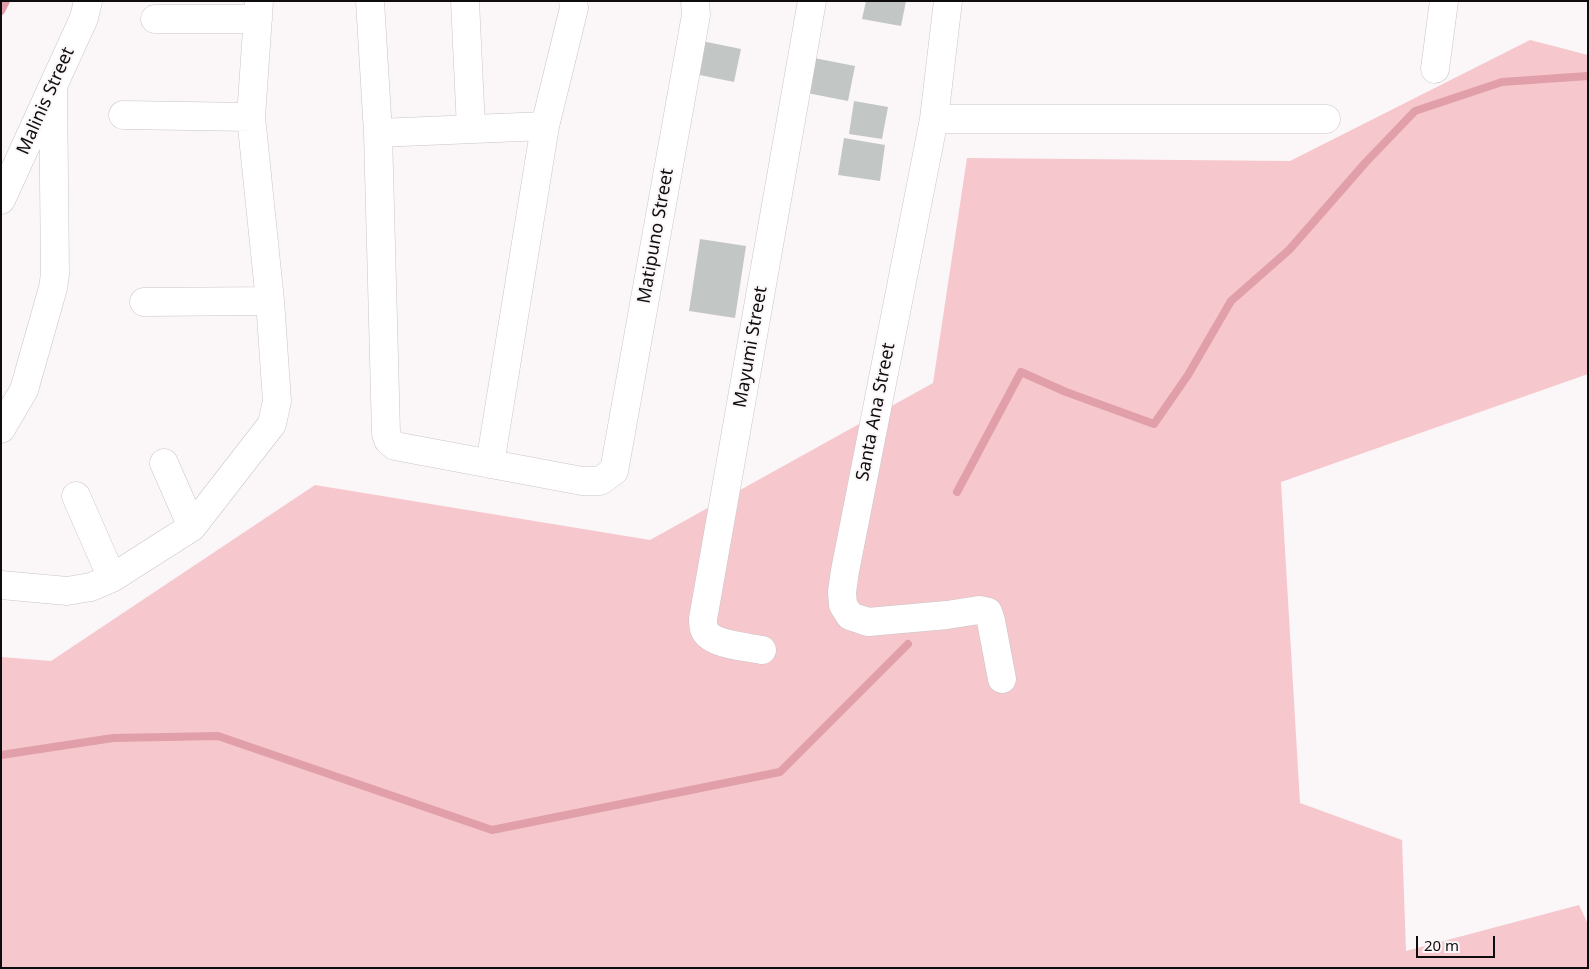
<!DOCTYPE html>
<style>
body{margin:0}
#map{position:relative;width:1589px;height:969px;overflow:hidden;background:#fbf6f7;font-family:"Noto Sans",sans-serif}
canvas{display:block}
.frame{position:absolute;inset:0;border:2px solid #0e0c0d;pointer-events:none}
.scale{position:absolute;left:1416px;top:936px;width:79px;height:22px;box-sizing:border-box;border:2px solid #0e0c0d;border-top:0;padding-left:6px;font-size:15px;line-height:18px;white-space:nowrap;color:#0e0c0d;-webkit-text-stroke:4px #fbf6f7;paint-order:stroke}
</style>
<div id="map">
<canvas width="1589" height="969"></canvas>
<div class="frame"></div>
<div class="scale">20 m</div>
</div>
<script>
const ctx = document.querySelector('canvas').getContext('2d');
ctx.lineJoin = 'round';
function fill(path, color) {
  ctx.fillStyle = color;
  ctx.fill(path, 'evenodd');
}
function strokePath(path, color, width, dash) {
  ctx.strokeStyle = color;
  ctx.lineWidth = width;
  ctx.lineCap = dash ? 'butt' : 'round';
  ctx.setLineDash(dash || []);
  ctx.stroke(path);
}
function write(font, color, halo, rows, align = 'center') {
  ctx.font = font + ' "Noto Sans",sans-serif';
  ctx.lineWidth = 4;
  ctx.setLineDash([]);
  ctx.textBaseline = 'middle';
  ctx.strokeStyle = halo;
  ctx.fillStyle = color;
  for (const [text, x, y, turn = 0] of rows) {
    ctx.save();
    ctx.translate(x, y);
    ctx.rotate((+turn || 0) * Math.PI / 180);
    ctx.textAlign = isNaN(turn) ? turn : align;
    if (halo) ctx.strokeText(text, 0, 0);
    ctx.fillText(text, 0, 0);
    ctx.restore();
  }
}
fill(new Path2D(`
 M1530 40 1588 55V374L1281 482 1300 803 1402 840 1406 951 1579 905 1588 924V968H1V657L51 661 315 485 650 540 933 383 967 158 1290 161Z`), '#f6c7cd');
strokePath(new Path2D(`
 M1 11 6 1
 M957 492 1021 372 1066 392 1154 424 1188 375 1231 301 1289 250 1366 162 1415 111 1502 82 1588 76
 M1 755 113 738 218 736 492 830 780 772 908 644`), '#e09fa9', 8);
fill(new Path2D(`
 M866 1H906L901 26 862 19Z
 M697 40 741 49 734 82 690 73Z
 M814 58 855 66 848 101 807 93Z
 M854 101 888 107 882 139 849 134Z
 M844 138 885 145 880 181 838 175Z
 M700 239 746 246 735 318 689 311Z`), '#c2c7c6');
const minor = new Path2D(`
 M370 1 378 133 386 433 388 440 395 446 582 481H600L614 471 696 15 695 1
 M465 1 471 129
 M948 1 934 119 845 571 842 592 843 605 850 616 868 622 947 615 979 610 988 612 991 621 1002 679
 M155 19H258
 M1435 69 1444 1
 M123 115 251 117
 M934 119H1326
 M378 133 545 126
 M1 200 84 18 88 1
 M144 302 270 301
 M1 429 24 390 53 288 55 274 53 86
 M164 463 192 527
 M490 464 545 126 574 8 573 1
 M76 496 112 578
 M1 585 67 591 91 587 112 578 192 527 272 424 277 401 270 301 251 117 259 1
 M762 650C747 647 713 645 705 631 703 628 703 622 703 619L812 1`);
strokePath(minor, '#cac5c6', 29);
strokePath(minor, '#fff', 28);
write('18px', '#0e0c0d', '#fbf6f7', [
 ["Malinis Street",46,101,-66],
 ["Matipuno Street",656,236,-80],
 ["Mayumi Street",751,347,-80],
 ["Santa Ana Street",876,412,-79]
]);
</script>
